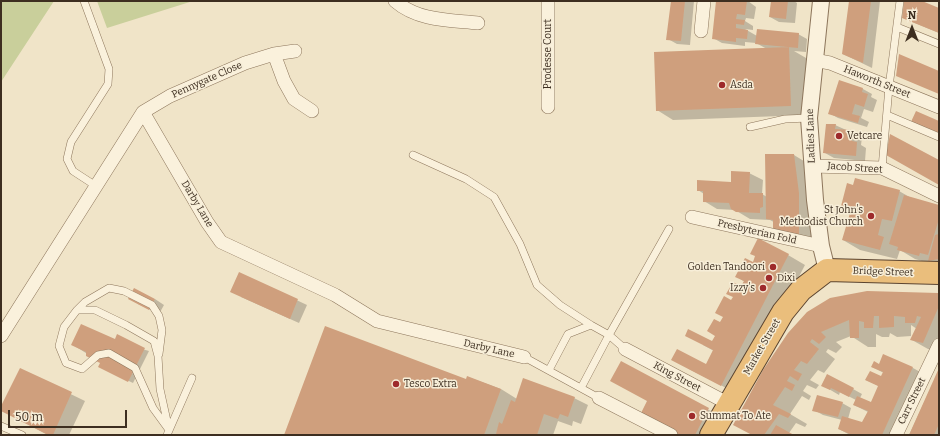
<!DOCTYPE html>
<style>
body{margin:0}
#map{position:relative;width:940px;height:436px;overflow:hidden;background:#f0e4c8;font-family:Bitter,serif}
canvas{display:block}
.frame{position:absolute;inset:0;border:2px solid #3d2e20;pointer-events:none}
.north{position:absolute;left:892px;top:8px;width:40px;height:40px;-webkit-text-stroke:3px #f7eed8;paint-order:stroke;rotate:0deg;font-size:11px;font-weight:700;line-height:16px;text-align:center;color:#3d2e20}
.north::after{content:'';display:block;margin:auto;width:14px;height:18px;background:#3d2e20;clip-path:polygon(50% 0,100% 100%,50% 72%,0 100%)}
.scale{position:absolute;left:8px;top:410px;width:119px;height:18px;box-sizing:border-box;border:2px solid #3d2e20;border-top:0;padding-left:5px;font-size:12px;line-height:14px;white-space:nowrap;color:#3d2e20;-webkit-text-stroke:3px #f7eed8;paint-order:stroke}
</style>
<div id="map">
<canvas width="940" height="436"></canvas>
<div class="frame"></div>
<div class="north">N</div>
<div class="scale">50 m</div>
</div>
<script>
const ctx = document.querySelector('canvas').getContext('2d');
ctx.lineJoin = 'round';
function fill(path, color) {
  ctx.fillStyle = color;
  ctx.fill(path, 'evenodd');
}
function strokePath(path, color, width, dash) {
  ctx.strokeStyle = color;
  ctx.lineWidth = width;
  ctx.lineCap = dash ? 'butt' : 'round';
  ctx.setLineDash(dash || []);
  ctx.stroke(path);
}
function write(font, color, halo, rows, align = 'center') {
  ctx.font = font + ' Bitter,serif';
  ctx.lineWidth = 3;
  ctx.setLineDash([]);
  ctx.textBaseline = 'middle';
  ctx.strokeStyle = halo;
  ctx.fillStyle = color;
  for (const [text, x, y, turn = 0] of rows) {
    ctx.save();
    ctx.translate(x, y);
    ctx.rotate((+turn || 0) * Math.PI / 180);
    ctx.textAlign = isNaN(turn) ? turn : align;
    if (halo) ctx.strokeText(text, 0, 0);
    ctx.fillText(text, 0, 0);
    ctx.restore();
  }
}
fill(new Path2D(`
 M1 1H54L1 82Z
 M97 1H193L107 28Z`), '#c9cf9b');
fill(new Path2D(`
 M672 1H694L690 45 677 44 668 39Z
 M717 1H748L756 7 754 19 746 18 745 21 753 26V30L745 29 757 36 798 34 807 39 806 52 794 51 806 58 808 115 673 120 657 110 767 49 756 43 745 42V46L722 43 713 38Z
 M772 1H794L797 3 795 23 779 22 770 17Z
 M850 1H880L872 68 843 54Z
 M905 1H920L939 9V33L903 18Z
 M839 82 863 89 872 94 871 97 877 100 873 112 864 109 861 118 869 122 867 127 838 118 829 113Z
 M835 125 862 137 861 145 866 148 865 161 834 158 825 153Z
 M794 155 807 163 812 201V243L770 220 750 219 735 210 717 209 704 201V194L698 190 732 183 749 173 763 180 762 194 767 197Z
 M899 191 913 199 939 206V266L915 259 900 250 897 259 860 250 843 240 850 215 841 210Z
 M788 255 805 265 738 394 689 369 706 365 714 351 703 345 712 343 732 301 745 282 737 277 753 263Z
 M239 273 307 305 299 323 241 297Z
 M938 294 939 352 928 349 912 340 917 329 911 325V336L897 337 890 333 889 337H882L876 334V347H868L851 336 836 342 842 347 836 353 828 349 826 352 835 359 824 373 818 370 810 380 819 385 816 389 807 385 803 391 811 396 809 400 802 396 790 414 807 424 805 427 796 423 789 433 792 435H753L789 333Z
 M155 299 164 305 159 314 138 304Z
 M115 341 149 351 133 383 104 369 102 363 73 345Z
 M621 363 722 417 712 435H678L648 401Z
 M880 365 913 368 922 373 893 435H850L839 429 842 420 823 415 814 410 842 403 851 408 848 419 863 424 868 412 854 405 856 400 840 392 839 395 822 385 853 389 862 394 860 398 871 403 879 386 866 380 882 377 884 373 872 367Z
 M21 370 85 401 69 435H48L1 410Z
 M939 370V435H909Z
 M468 377 501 389 517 399 574 398 588 405 581 424 573 421 572 426 558 421 553 435H285L467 381Z`), '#0003');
fill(new Path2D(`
 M671 1H685L681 41 666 40Z
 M716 1H747L745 15 737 14 736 19 745 20 744 25 736 24V28L748 30 747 39 736 38V42L712 39Z
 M771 1H788L786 19 769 17Z
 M849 1H871L863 63 842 54Z
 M904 1H922L939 8V33L902 18Z
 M757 29 799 33 798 48 755 44Z
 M789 47 791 106 656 111 654 52Z
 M899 54 939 71V94L896 76Z
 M839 80 863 88 862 92 868 94 864 107 855 104 852 114 860 116 858 123 828 114Z
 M916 111 939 121V135L910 124Z
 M826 124H836L835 129 853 130 852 141 857 142 856 156 823 153Z
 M890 134 939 160V185L886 155Z
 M765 154H794L799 193V236L773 232V220L766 219Z
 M731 171 750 172 749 193H763V207L760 208V213L736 212 731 209 729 203 703 202V191H697V180L731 182Z
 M855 178 900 190 892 221 882 219 878 235 884 237 880 250 842 240 850 213 840 210 847 183 853 185Z
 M904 195 939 205V219L928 255 920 253 919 256 897 250 898 247 889 244Z
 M939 234V259L928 261 935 235Z
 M758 238 789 254 721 386 671 360 677 349 706 364 713 350 685 336 688 329 712 341 715 336 707 331 714 319 720 322 723 317 715 313 724 296 731 300 733 297 726 294 733 282 741 286 744 281 735 277 745 258 753 262 755 256 750 254Z
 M239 272 298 299 290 319 230 292Z
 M134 288 155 299 149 310 128 299Z
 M867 291 938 293 939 306 923 343 910 340 921 317 917 316 915 323H905V317L894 316V327L879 328V316H874L873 328H864V322L859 321V338H850L849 320 821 332 826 337 819 344 812 339 810 342 819 349 807 364 801 361 794 370 802 374 798 381 790 376 787 381 795 385 792 391 785 387 773 405 791 414 788 418 779 414 764 435H752L733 425 763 370 788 333 807 312 830 298Z
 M81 324 115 339 117 334 145 348 128 382 98 367 100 363 86 356V352L71 345Z
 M325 326 466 379 467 376 501 389 484 435H284Z
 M883 354 913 367 882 435H852L838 429 842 416 862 422 868 411 853 405 857 396 871 402 878 386 865 380 870 371 881 376 883 372 871 367 874 361 879 364Z
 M621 361 709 408 695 435H676L640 415 647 401 610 381Z
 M20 368 72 392 53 435H48L1 411V406Z
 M939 368V424L934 435H909Z
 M827 374 854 388 849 397 831 388 830 390 821 386Z
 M523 378 575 397 568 417 560 414 558 419 544 414 537 435 496 434 499 422 502 424 511 400 515 402Z
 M817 395 843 402 838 417 812 411Z
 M776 425 794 435H770Z`), '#cf9f7d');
const service = new Path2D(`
 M84 1 109 69 108 84 71 142 67 159 73 171 96 186
 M897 27 939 44
 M887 115 939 137
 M750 127 785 119 809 118
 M413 155 466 179 494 197 520 244 537 285 560 305 591 325
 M882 168 889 87 900 1
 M77 310H95L126 325 154 341 158 356 160 389 169 430 153 408 135 368 109 353 98 355 82 369 66 363 59 346 64 327Z
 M77 310 85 302 109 288 124 291 152 305 159 316 162 330 159 354
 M625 349 609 335 669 229
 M524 357 599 398
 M549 370 568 334 591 325 609 335 581 388
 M1 426 22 435
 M167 435 192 378`);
const minor = new Path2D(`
 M395 1C418 21 449 20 478 23
 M701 31 704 1
 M274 54 284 81 294 99 312 111
 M814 60 830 63 939 107
 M548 107V1
 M143 112 170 96 245 63 274 54 295 51
 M812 166 882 168 939 196
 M692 217 821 246
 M1 336 143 112 207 222 221 242 335 295 377 321 524 357
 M625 349 729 404
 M599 398 671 435
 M896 435 939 345`);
const tertiary = new Path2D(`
 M821 1 809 118 815 200 821 246 827 270`);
const trunk = new Path2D(`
 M711 435 783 312 801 290 827 270 939 273`);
strokePath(service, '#8d765c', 8);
strokePath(minor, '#8d765c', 14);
strokePath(tertiary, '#8d765c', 18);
strokePath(trunk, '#5b4430', 24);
strokePath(service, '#faf1dc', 7);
strokePath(minor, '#faf1dc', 13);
strokePath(tertiary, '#faf1dc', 16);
strokePath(trunk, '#eabe7c', 22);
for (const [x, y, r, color] of [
 [722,85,4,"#9e2a2b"],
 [839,136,4,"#9e2a2b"],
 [871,216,4,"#9e2a2b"],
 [773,267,4,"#9e2a2b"],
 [769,278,4,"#9e2a2b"],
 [763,288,4,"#9e2a2b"],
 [396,384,4,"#9e2a2b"],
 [692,416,4,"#9e2a2b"]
]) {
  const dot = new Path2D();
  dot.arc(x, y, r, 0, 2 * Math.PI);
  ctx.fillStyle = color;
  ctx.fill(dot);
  strokePath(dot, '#f7eed8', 1.5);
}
write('10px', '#3d2e20', '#f7eed8', [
 ["Prodesse Court",548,54,-90],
 ["Pennygate Close",207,80,-24],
 ["Haworth Street",877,82,22],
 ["Ladies Lane",811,136,-92],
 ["Jacob Street",855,168,4],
 ["Darby Lane",197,204,59],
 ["Presbyterian Fold",757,232,13],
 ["Bridge Street",883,272,2],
 ["Market Street",762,347,-60],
 ["Darby Lane",489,349,13],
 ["King Street",677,377,28],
 ["Carr Street",912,401,-64]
]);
write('10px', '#3d2e20', '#f7eed8', [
 ["Asda",730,85],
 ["Vetcare",847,136],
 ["St John's",863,210,"right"],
 ["Methodist Church",863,222,"right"],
 ["Golden Tandoori",765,267,"right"],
 ["Dixi",777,278],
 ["Izzy's",755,288,"right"],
 ["Tesco Extra",404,384],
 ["Summat To Ate",700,416]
], 'left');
</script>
